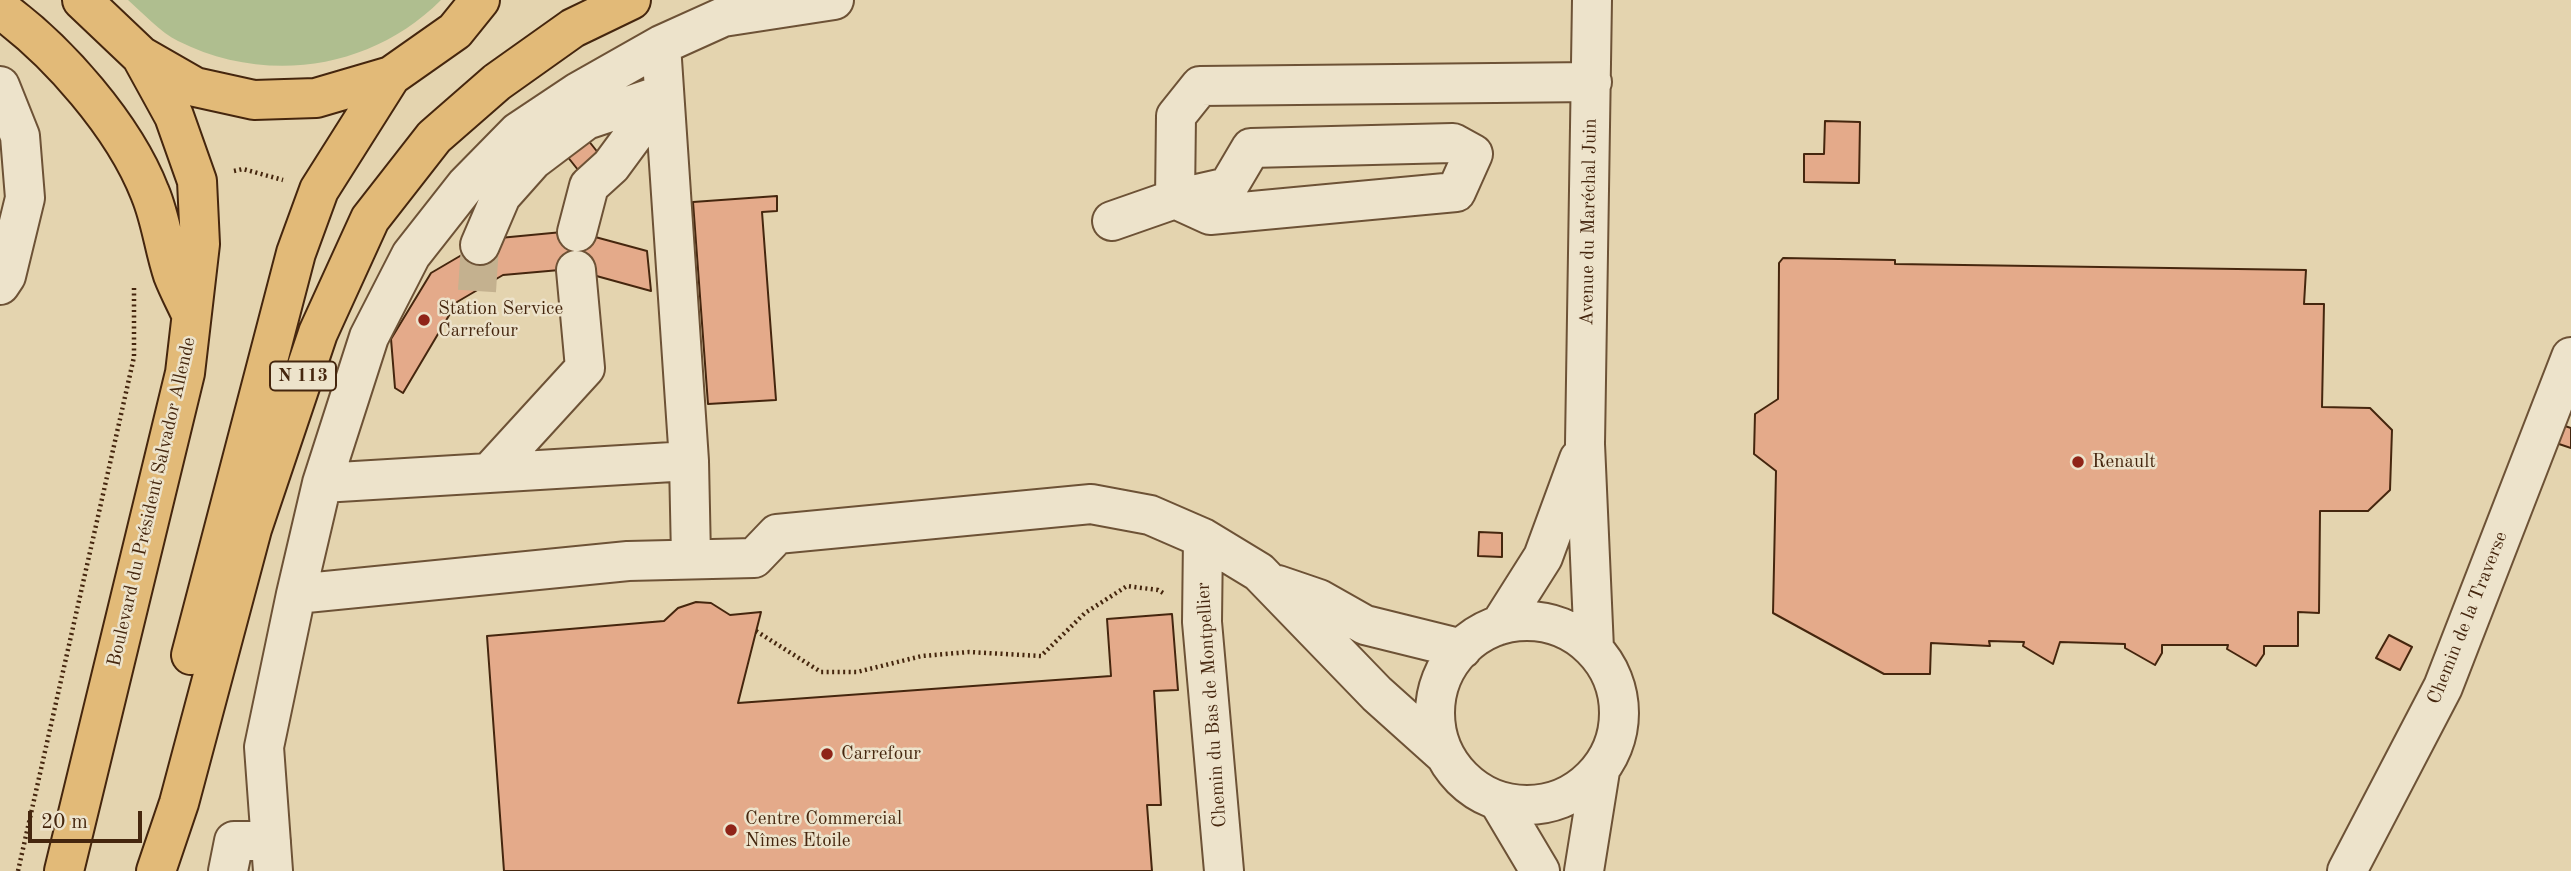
<!DOCTYPE html>
<meta charset="utf-8">
<style>
body{margin:0}
#map{position:relative;width:2571px;height:871px;overflow:hidden;background:#e4d4af;font-family:"Old Standard TT",serif}
canvas{display:block}
.scale{position:absolute;left:28px;top:811px;width:114px;height:32px;box-sizing:border-box;border:4px solid #45260e;border-top:0;padding-left:9px;font-size:21px;line-height:24px;white-space:nowrap;color:#45260e;-webkit-text-stroke:5px #ede3cb;paint-order:stroke}
</style>
<div id="map">
<canvas width="2571" height="871"></canvas>
<div class="scale">20 m</div>
</div>
<script>
const ctx = document.querySelector('canvas').getContext('2d');
ctx.lineJoin = 'round';
function fill(path, color) {
  ctx.fillStyle = color;
  ctx.fill(path, 'evenodd');
}
function strokePath(path, color, width, dash) {
  ctx.strokeStyle = color;
  ctx.lineWidth = width;
  ctx.lineCap = dash ? 'butt' : 'round';
  ctx.setLineDash(dash || []);
  ctx.stroke(path);
}
function write(font, color, halo, rows, align = 'center') {
  ctx.font = font + ' "Old Standard TT",serif';
  ctx.lineWidth = 5;
  ctx.setLineDash([]);
  ctx.textBaseline = 'middle';
  ctx.strokeStyle = halo;
  ctx.fillStyle = color;
  for (const [text, x, y, turn = 0] of rows) {
    ctx.save();
    ctx.translate(x, y);
    ctx.rotate((+turn || 0) * Math.PI / 180);
    ctx.textAlign = isNaN(turn) ? turn : align;
    if (halo) ctx.strokeText(text, 0, 0);
    ctx.fillText(text, 0, 0);
    ctx.restore();
  }
}
fill(new Path2D(`
 M128 0H441C371 70 266 85 178 41 160 32 143 13 128 0Z`), '#afbe8f');
const building = new Path2D(`
 M1825 121 1860 122 1859 183 1804 182V154H1824Z
 M584 135 607 164 586 180 563 151Z
 M777 196V211L762 212 776 400 708 404 693 202Z
 M573 231 647 251 651 291 571 269 503 275 457 302 403 393 395 388 391 339 431 273 489 239Z
 M1783 258 1895 260V264L2306 270 2304 304H2324L2322 407 2370 408 2392 430 2390 490 2368 511H2320L2319 613 2298 612V646H2264V654L2256 666 2227 649 2228 645H2162V653L2155 665 2125 648V644L2060 642 2053 664 2023 646 2024 642 1989 641 1990 646 1931 643 1930 674H1884L1773 613 1776 471 1754 454 1755 414 1778 399 1779 263Z
 M2562 425 2571 428V448L2556 443Z
 M1479 532 1502 533V557L1478 556Z
 M696 602 711 603 730 615 761 612 738 703 1111 676 1107 619 1172 614 1178 690 1154 691 1161 805H1147L1152 871H504L487 636 664 621 678 608Z
 M2389 635 2412 647 2400 670 2376 658Z`);
fill(building, '#e4aa8a');
strokePath(building, '#45260e', 2);
strokePath(new Path2D(`
 M477 291 480 245`), '#c4b18f', 38, [38, 19]);
const minor = new Path2D(`
 M1592 0 1585 444 1594 649
 M661 45 689 461 691 557
 M0 86 20 136 25 198 6 276 0 285
 M1453 143 1473 154 1456 192 1210 215 1175 199 1228 187 1251 148Z
 M1112 221 1175 199 1176 116 1200 86 1592 82
 M577 232 589 186 611 166 664 94
 M480 245 501 196 533 160 586 120 664 94
 M489 473 585 368 576 270
 M322 483 689 461
 M1203 538 1202 622 1224 871
 M1278 585 1319 599 1365 625 1462 649
 M296 594 628 561 754 558 777 534 1091 504 1150 515 1203 538 1259 572 1377 694 1445 755
 M1435 713a92 92 0 1 1 184 0a92 92 0 1 1-184 0Z
 M1500 625 1543 557 1579 459
 M1499 802 1540 871
 M228 871 234 841H271
 M273 871 264 747 296 594 322 483 369 337 411 255 466 185 518 132 578 92 661 45 723 17 834 0
 M1584 871 1600 771
 M2347 871 2443 687 2571 357`);
const major = new Path2D(`
 M82 0 141 56 195 87 254 100 316 98 391 76 455 31 480 0
 M0 9C57 50 124 126 150 193 161 219 164 248 173 275 178 288 185 301 191 314
 M191 655 296 253 319 190 391 76
 M64 871 185 373 200 244 197 181 174 116 141 56
 M156 871 179 803 252 529 318 333 370 219 434 137 497 82 573 28 631 0`);
strokePath(minor, '#6d5236', 42);
strokePath(major, '#45260e', 42);
strokePath(new Path2D(`
 M234 171 243 169 283 180
 M756 631 821 672H857L922 656 969 652 1041 656 1085 613 1127 586 1158 590 1163 593
 M18 871 134 357V287`), '#45260e', 4.5, [2, 3.5]);
strokePath(minor, '#ede3cb', 38);
strokePath(major, '#e2ba78', 38);
for (const [x, y, r, color] of [
 [424,320,7,"#8f2418"],
 [2078,462,7,"#8f2418"],
 [827,754,7,"#8f2418"],
 [731,830,7,"#8f2418"]
]) {
  const dot = new Path2D();
  dot.arc(x, y, r, 0, 2 * Math.PI);
  ctx.fillStyle = color;
  ctx.fill(dot);
  strokePath(dot, '#ede3cb', 2.5);
}
for (const [x, y, w] of [
 [303,376,66]
]) {
  const box = new Path2D();
  box.roundRect(x - w / 2, y - 14.5, w, 29, 5);
  ctx.fillStyle = '#ede3cb';
  ctx.fill(box);
  strokePath(box, '#45260e', 2);
}
write('bold 18px', '#45260e', null, [
 ["N 113",303,376]
]);
write('19px', '#45260e', '#ede3cb', [
 ["Avenue du Maréchal Juin",1589,222,-89],
 ["Boulevard du Président Salvador Allende",152,502,-77],
 ["Chemin de la Traverse",2468,618,-68],
 ["Chemin du Bas de Montpellier",1212,705,-94]
]);
write('19px', '#45260e', '#ede3cb', [
 ["Station Service",438,309],
 ["Carrefour",438,331],
 ["Renault",2092,462],
 ["Carrefour",841,754],
 ["Centre Commercial",745,819],
 ["Nîmes Etoile",745,841]
], 'left');
</script>
